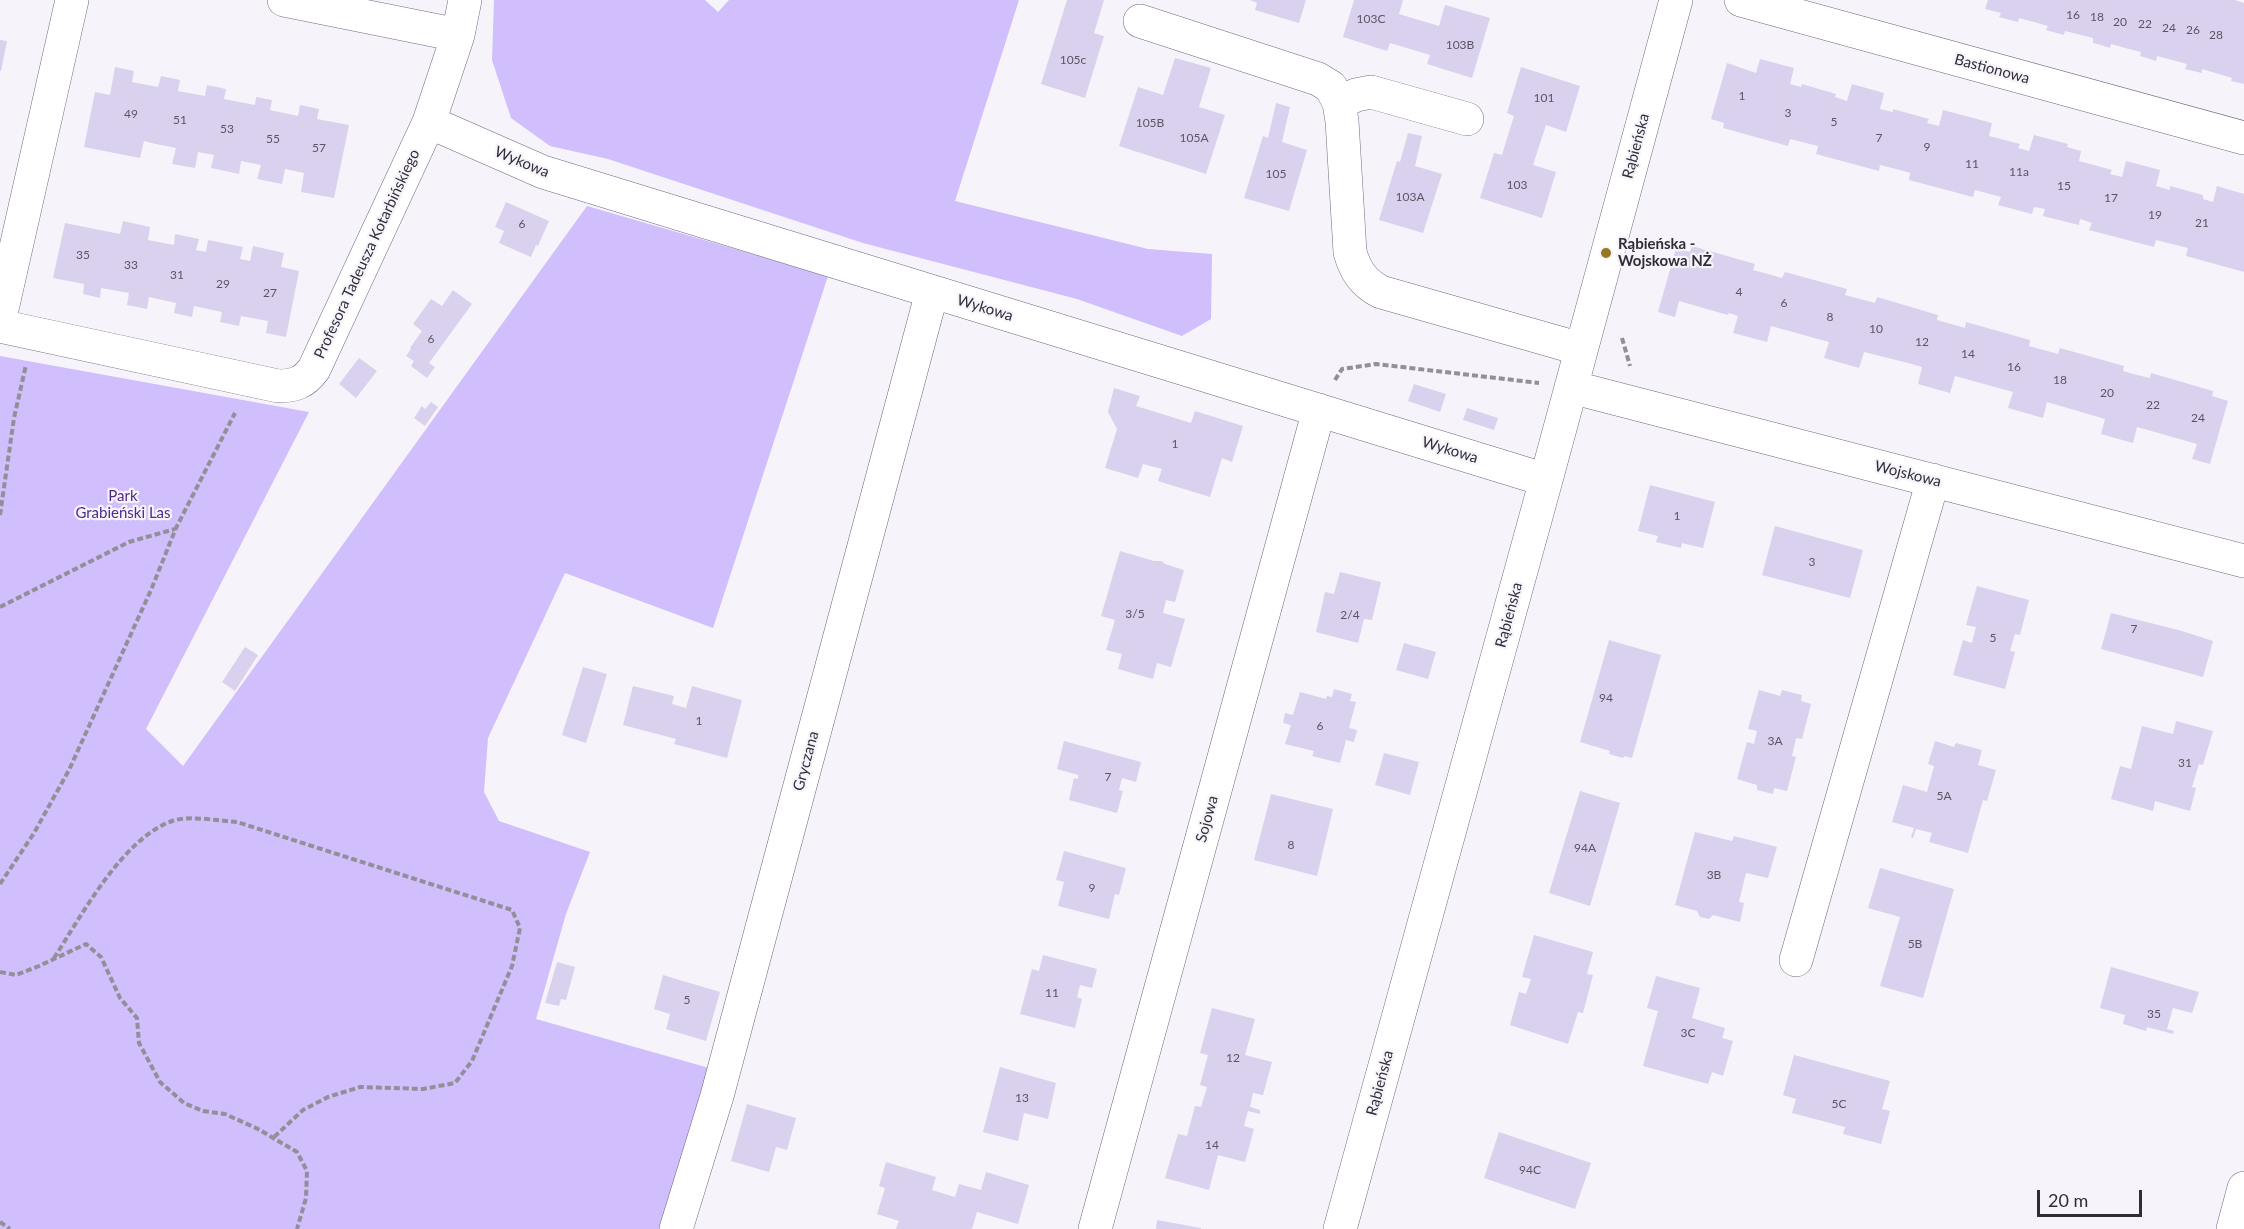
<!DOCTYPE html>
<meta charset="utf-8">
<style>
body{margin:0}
#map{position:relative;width:2244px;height:1229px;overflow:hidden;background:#f6f4fa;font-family:Lato,sans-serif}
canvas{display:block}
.scale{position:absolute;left:2037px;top:1190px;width:105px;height:27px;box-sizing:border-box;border:3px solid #302d38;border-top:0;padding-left:8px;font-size:18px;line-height:21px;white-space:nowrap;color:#302d38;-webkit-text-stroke:4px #f6f4fa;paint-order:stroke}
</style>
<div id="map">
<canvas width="2244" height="1229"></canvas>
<div class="scale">20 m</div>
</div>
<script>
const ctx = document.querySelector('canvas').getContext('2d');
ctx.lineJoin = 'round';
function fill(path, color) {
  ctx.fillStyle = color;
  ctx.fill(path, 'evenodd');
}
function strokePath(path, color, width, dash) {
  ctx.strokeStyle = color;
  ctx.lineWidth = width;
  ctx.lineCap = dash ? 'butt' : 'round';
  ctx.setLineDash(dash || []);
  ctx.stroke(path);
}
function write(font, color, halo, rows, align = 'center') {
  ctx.font = font + ' Lato,sans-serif';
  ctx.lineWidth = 4.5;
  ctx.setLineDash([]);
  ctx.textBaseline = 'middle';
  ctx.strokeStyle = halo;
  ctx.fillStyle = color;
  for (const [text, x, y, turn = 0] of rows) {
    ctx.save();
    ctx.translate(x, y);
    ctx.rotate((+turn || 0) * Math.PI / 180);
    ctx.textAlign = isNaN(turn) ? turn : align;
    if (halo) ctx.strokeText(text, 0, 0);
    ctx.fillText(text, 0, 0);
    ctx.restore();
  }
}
fill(new Path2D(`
 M494 0H705L718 12 729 0H1019L955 201 1148 249 1212 254 1211 319 1182 336 1077 299 863 243 608 159 550 146 511 118 492 60Z
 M587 206 828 276 713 628 565 573 488 738 484 792 499 821 590 852 566 914 536 1019 709 1068 659 1229H0V356L309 412 146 729 183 766Z`), '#d0befd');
fill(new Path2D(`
 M1067 0H1104L1094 33 1104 36 1085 98 1041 84Z
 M1250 0H1306L1299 23 1255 10 1257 3Z
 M1354 0H1403L1399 14 1439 26 1445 5 1490 18 1472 78 1427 64 1430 55 1390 43 1387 51 1343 37Z
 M1988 0H2235L2244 3V84L2231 81 2232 78 2202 69V73L2185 69 2187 64 2157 56 2156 61 2140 56 2141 52 2125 48 2111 44 2110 48 2101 45 2093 43V38L2065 31 2064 35 2046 30 2048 26 2019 18 2018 22 1999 17 2001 13 1985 9Z
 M0 40 7 41 1 71H0Z
 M1175 58 1211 68 1199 107 1225 115 1206 174 1119 146 1138 87 1163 95Z
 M1760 59 1794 68 1790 84 1801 87 1802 84 1836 94 1835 97 1847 101 1852 84 1884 93 1880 109 1893 112V109L1929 119 1927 123 1939 126 1943 110 1992 123 1989 136 2020 144 2018 148 2029 151 2034 135 2068 144 2067 147 2081 151 2079 161 2112 170 2110 174 2122 177 2126 161 2160 170 2156 186 2170 190V186L2203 195V199L2213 202 2217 186 2244 194V272L2186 256 2188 248 2156 240 2154 247 2089 230 2092 223 2080 219 2079 225 2043 216 2045 209 2034 207 2032 214 1998 205 2001 197 1975 190 1973 197 1909 180 1910 173 1896 169 1880 165 1879 171 1816 154 1818 146 1790 139 1788 146 1723 128 1724 123 1711 119 1727 63 1756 73Z
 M115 67 134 71 132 82 158 87 161 76 180 80 178 91 205 96 207 85 226 89 224 99 255 105 256 97 272 100 270 110 298 116 300 105 319 109 317 119 349 125 334 198 301 192 304 173 285 169 282 184 257 179 261 165 241 161 239 174 211 168 214 155 198 152 195 168 172 164 176 148 151 143 144 141 140 158 84 147 95 92 110 95Z
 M1521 67 1580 86 1566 132 1546 125 1533 165 1556 172 1542 218 1480 198 1494 153 1502 155 1508 135 1514 116 1507 113Z
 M1276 103 1290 107 1282 142 1307 150 1289 211 1244 198 1263 136 1268 138Z
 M1408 133 1422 136 1415 166 1442 174 1423 233 1379 220 1397 161 1400 162Z
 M506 202 549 221 538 246 536 245 531 257 499 243 504 231 495 227Z
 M123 221 150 227 148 240 174 245 175 234 199 239 196 250 206 252 208 240 243 247 240 259 250 261 253 246 284 253 281 267 299 271 286 337 266 333 268 321 241 316 239 326 220 322 222 312 194 306 192 317 174 313 176 303 149 297 147 309 127 305 129 293 101 288 100 298 83 294 84 284 53 278 65 223 120 234Z
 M1692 246 1755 264 1753 270 1768 274 1782 278 1785 272 1847 289 1845 295 1875 303 1877 297 1938 315 1937 320 1965 328 1966 322 2030 340 2029 346 2058 354 2060 348 2124 366 2123 371 2137 375 2150 378 2151 373 2213 391 2212 396 2228 401 2210 464 2192 459 2197 444 2137 427 2133 443 2101 434 2105 419 2047 402 2043 418 2008 408 2013 392 1966 379 1955 376 1950 393 1918 384 1922 367 1912 364 1864 352 1859 368 1824 358 1829 342 1771 326 1767 342 1733 333 1738 316 1729 313 1728 315 1679 301 1675 317 1658 312 1676 248 1690 252Z
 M453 290 472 304 429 363 435 367 427 378 411 366 414 361 406 356 411 349 410 348 422 331 413 324 431 299 442 306Z
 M359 358 377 371 356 398 339 384Z
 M1414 384 1446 394 1440 412 1408 401Z
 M1114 388 1140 396 1136 406 1191 423 1195 411 1243 426 1232 462 1222 458 1210 497 1158 481 1162 469 1143 464 1138 478 1105 468 1117 429 1108 412Z
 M431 402 438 407 425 426 414 418 422 406 425 409Z
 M1467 408 1498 418 1494 430 1463 420Z
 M1650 485 1715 502 1703 548 1682 543 1681 548 1656 542 1658 536 1638 531Z
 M1775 526 1863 550 1850 598 1762 575Z
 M1120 551 1154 561H1162L1165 564 1184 570 1175 602 1166 600 1163 613 1185 619 1171 667 1157 663 1153 679 1118 669 1122 654 1106 650 1115 620 1101 616Z
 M1340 572 1381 582 1372 620 1364 619 1358 643 1316 632 1325 592 1334 594Z
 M1977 586 2029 600 2020 635 2015 634 2010 651 2015 652 2005 689 1953 675 1963 640 1972 643 1976 627 1966 625Z
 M2111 613 2182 631 2213 641 2203 677 2101 649Z
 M1609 640 1661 655 1632 758 1624 756 1623 758 1609 754 1610 751 1580 742Z
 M1404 643 1436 652 1428 679 1396 670Z
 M245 647 258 655 235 691 222 682Z
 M583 667 607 674 586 743 562 735Z
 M633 686 674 696 672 704 686 708 692 686 742 700 727 758 674 744 676 739 623 725Z
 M1334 689 1352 694 1350 701 1356 702 1349 728 1357 730 1354 742 1346 740 1340 763 1312 756 1314 751 1285 744 1291 725 1283 723 1285 713 1293 715 1300 692 1326 699 1327 696 1332 697Z
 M1759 690 1780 696 1782 690 1802 695 1801 701 1811 704 1802 739 1796 738 1792 756 1796 757 1787 791 1774 788 1773 794 1757 790V785L1737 779 1747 742 1754 744 1757 731 1748 729Z
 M2176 721 2213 731 2203 765 2199 764 2192 787 2196 788 2190 811 2155 801 2153 811 2111 799 2120 766 2131 769 2142 726 2173 734Z
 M1064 741 1141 762 1136 782 1122 778 1119 790 1123 791 1117 813 1069 800 1074 778 1078 779V775L1057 769Z
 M1935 741 1954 747 1956 743 1982 750 1978 765 1996 770 1987 801 1983 800 1968 853 1929 842 1932 833 1916 829 1913 838 1911 837 1914 828 1892 822 1903 785 1927 792 1934 766 1928 764Z
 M1384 753 1419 762 1410 795 1375 785Z
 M1580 791 1620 803 1590 906 1549 893Z
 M1271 794 1333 809 1317 876 1254 860Z
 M1695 832 1732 841 1734 836 1777 847 1768 878 1746 873 1739 902 1744 903 1740 922 1713 915 1709 919 1700 917 1697 911 1675 905Z
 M1064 851 1126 868 1119 895 1115 894 1109 919 1058 906 1064 882 1056 880Z
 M1880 868 1954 889 1923 998 1880 986 1900 917 1868 908Z
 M1534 935 1593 952 1587 974 1593 975 1583 1013 1578 1012 1568 1044 1510 1025 1519 992 1526 994 1531 979 1522 977Z
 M1043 955 1097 969 1092 988 1080 985 1077 997 1082 999 1075 1028 1020 1014 1032 969 1039 971Z
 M557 962 575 967 566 1000 561 999 559 1006 545 1003Z
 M2111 967 2199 992 2192 1013 2173 1008 2167 1029 2174 1031 2173 1034 2147 1027 2146 1031 2123 1024 2125 1015 2100 1008Z
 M663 975 720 992 706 1041 666 1029 670 1014 654 1009Z
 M1656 976 1700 988 1692 1018 1725 1028 1722 1038 1733 1041 1723 1076 1712 1072 1708 1084 1643 1066 1658 1011 1647 1008Z
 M1212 1008 1255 1019 1245 1055 1272 1062 1263 1095 1253 1093 1250 1107 1260 1110V1114L1248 1111 1244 1126 1254 1129 1245 1162 1218 1155 1209 1190 1165 1178 1178 1134 1187 1136 1195 1106 1201 1107 1207 1087 1200 1085 1208 1055 1200 1053Z
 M1794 1055 1890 1081 1882 1109 1890 1111 1881 1144 1843 1134 1845 1127 1792 1113 1796 1099 1783 1095Z
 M1000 1067 1056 1083 1048 1119 1024 1113 1018 1141 983 1132Z
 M747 1104 796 1118 787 1150 776 1147 769 1172 731 1161Z
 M1499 1132 1591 1163 1575 1209 1484 1178Z
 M886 1162 936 1177 932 1190 955 1197 959 1184 981 1190 986 1172 1029 1185 1018 1224 977 1212 972 1229H896L899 1221 877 1214 885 1188 879 1186Z
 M1157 1220 1201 1228V1229H1156Z`), '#d9d1ee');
const minor = new Path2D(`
 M284 0 458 35
 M1741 0 2244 138
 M1140 21 1318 79 1331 87 1339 103 1342 121 1350 252C1355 270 1363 283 1381 292L1581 349
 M1339 103 1356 95 1371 92 1467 119
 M429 122 543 172 1546 480
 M0 318 72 0
 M0 326 278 386C294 386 304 383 314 369L429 122 458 35 465 0
 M1571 387 2244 561
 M1796 960 1933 480
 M676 1229 717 1096 932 292
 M1095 1229 1319 410
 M1340 1229 1546 480 1676 0
 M2233 1229 2244 1188`);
strokePath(minor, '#706983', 34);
strokePath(new Path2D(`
 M1622 338 1630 366
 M1335 380 1342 369 1376 364 1539 383
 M0 515 14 418 26 365
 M0 607 129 542 175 529
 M0 884 34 833 69 770 151 590 176 528 235 413
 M54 958C82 915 122 839 172 821 189 815 219 821 237 822L512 910 520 928 512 966 472 1061 455 1083 423 1089 360 1087 328 1097 303 1110 273 1138
 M0 972 16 975 39 966 86 944 101 957 120 998 137 1018 139 1043 160 1082 184 1103 203 1111 225 1114 258 1129 297 1152 307 1171 306 1198 297 1229
 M0 1222 10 1229`), '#928f98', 4, [6, 3]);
strokePath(minor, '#fff', 33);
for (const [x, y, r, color] of [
 [1606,253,6,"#96761f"]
]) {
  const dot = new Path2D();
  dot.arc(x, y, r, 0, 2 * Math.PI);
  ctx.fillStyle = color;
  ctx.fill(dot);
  strokePath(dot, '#f6f4fa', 2);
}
write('12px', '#5a5666', null, [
 ["16",2073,15],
 ["18",2097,17],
 ["103C",1371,19],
 ["20",2120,22],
 ["22",2145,24],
 ["24",2169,28],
 ["26",2193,30],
 ["28",2216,35],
 ["103B",1460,45],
 ["105c",1073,60],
 ["1",1742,96],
 ["101",1544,98],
 ["3",1788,113],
 ["49",131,114],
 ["51",180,120],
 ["5",1834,122],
 ["105B",1150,123],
 ["53",227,129],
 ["105A",1194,138],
 ["7",1879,138],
 ["55",273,139],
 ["9",1927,147],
 ["57",319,148],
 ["11",1972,164],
 ["11a",2019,172],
 ["105",1276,174],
 ["103",1517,185],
 ["15",2064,186],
 ["103A",1410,197],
 ["17",2111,198],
 ["19",2155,215],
 ["21",2202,223],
 ["6",522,224],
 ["35",83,255],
 ["33",131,265],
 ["31",177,275],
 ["29",223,284],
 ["4",1739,292],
 ["27",270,293],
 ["6",1784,303],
 ["8",1830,317],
 ["10",1876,329],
 ["6",431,339],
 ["12",1922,342],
 ["14",1968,354],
 ["16",2014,367],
 ["18",2060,380],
 ["20",2107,393],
 ["22",2153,405],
 ["24",2198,418],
 ["1",1175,444],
 ["1",1677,516],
 ["3",1812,562],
 ["3/5",1135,614],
 ["2/4",1350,615],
 ["7",2134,629],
 ["5",1993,638],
 ["94",1606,698],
 ["1",699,721],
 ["6",1320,726],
 ["3A",1775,741],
 ["31",2185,763],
 ["7",1108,777],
 ["5A",1944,796],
 ["8",1291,845],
 ["94A",1585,848],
 ["3B",1714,875],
 ["9",1092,888],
 ["5B",1915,944],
 ["11",1052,993],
 ["5",687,1000],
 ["35",2154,1014],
 ["3C",1688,1033],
 ["12",1233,1058],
 ["13",1022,1098],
 ["5C",1839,1104],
 ["14",1212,1145],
 ["94C",1530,1170]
]);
write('15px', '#302d38', '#f6f4fa', [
 ["Bastionowa",1992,69,15],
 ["Rąbieńska",1636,146,-75],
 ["Wykowa",522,162,23],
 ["Profesora Tadeusza Kotarbińskiego",367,254,-65],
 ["Wykowa",985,308,17],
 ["Wykowa",1450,450,17],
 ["Wojskowa",1908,474,14],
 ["Rąbieńska",1509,615,-75],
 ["Gryczana",806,761,-75],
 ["Sojowa",1207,819,-75],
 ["Rąbieńska",1380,1083,-75]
]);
write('bold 15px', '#302d38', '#f6f4fa', [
 ["Rąbieńska -",1618,244],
 ["Wojskowa NŻ",1618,261]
], 'left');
write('15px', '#51298c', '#f6f4fa', [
 ["Park",123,496],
 ["Grabieński Las",123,513]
]);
</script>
